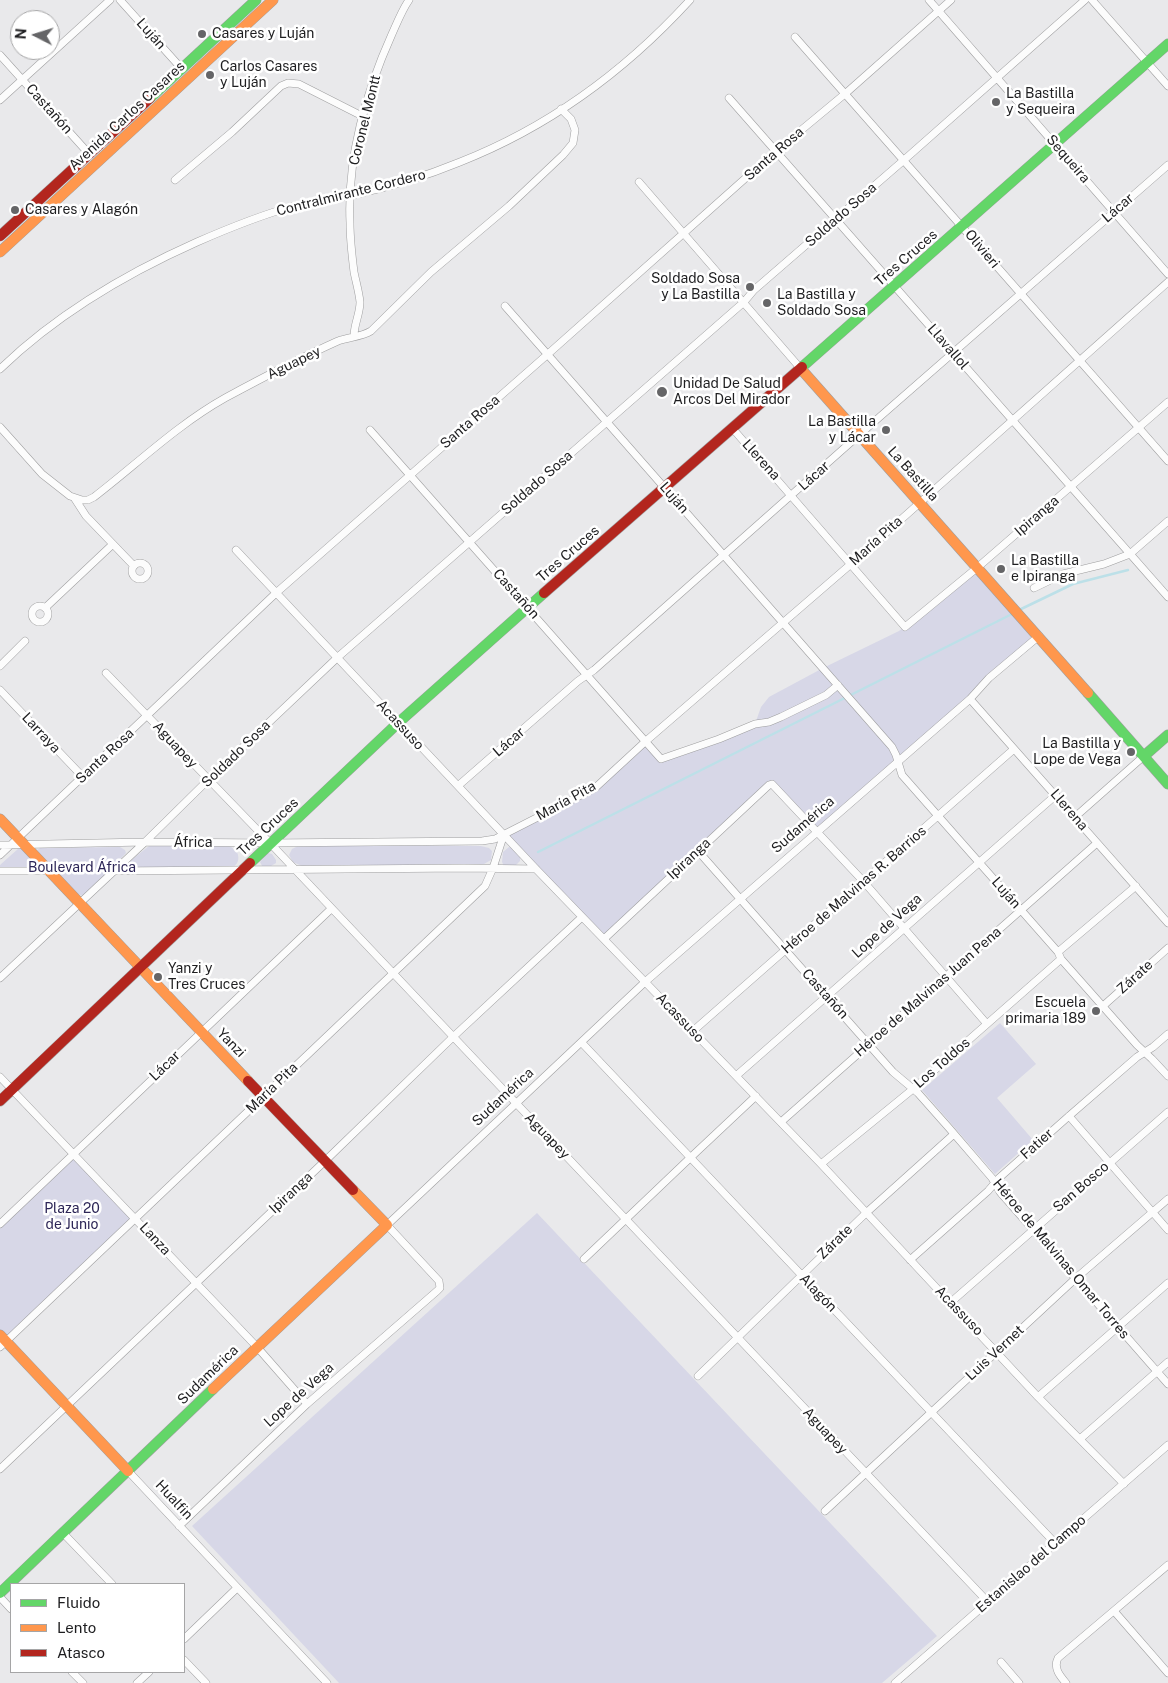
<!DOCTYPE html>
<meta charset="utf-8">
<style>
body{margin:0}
#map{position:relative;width:1168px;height:1683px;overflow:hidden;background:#e9e9eb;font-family:"Public Sans",sans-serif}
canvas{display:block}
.legend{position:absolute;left:10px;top:1583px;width:175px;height:90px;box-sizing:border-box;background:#fff;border:1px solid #a5a5a6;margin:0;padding:6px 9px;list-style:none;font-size:15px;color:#1e1e20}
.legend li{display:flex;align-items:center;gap:10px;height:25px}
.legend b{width:25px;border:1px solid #a5a5a6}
.north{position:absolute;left:10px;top:10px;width:50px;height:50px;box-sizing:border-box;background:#fff;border:1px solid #a5a5a6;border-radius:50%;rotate:275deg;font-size:14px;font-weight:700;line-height:20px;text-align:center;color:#1e1e20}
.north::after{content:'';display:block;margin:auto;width:18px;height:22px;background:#656567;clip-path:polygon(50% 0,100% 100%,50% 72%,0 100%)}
</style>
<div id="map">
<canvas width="1168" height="1683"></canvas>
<ul class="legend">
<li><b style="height:6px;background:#63d668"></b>Fluido</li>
<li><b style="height:6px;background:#ff974d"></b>Lento</li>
<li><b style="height:6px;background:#b3261e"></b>Atasco</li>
</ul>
<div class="north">N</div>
</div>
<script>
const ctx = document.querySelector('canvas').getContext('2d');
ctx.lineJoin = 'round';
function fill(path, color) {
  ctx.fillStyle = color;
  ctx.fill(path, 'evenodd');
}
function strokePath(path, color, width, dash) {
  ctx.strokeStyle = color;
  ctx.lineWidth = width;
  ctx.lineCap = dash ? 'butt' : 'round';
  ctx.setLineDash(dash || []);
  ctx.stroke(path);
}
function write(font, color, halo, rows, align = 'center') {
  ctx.font = font + ' "Public Sans",sans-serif';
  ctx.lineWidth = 5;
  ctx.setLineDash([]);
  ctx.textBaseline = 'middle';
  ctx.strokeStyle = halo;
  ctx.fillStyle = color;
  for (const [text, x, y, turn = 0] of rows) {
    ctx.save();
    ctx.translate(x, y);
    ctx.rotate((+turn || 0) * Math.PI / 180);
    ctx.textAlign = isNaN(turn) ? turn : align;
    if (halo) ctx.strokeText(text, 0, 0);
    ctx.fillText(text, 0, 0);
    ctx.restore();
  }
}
fill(new Path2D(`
 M978 567 1039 636 816 832 772 784 604 939 504 833 589 792 646 741 661 759 755 724 761 707 769 697 823 668 899 631Z
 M300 845 481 846 489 848 492 851 491 860 484 864 302 866 293 862 289 855 292 849Z
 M149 846H230L237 852C240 859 238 865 231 868L133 867 130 864V861Z
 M120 847 125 850 126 853 85 896H83L78 894 38 853 37 850 40 848Z
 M509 847H511L520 856V861L515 866H504L502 862 503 852Z
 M19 848H21L38 865V869H0V865Z
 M268 853 272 854 276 860V863L271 866H262L260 862Z
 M1000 1023 1036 1064 997 1098 1033 1140 995 1174 922 1090Z
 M74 1153 135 1218 6 1342 0 1335V1224Z
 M537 1213 937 1636 882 1683H339L192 1526Z`), '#d7d7e7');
strokePath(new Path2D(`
 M1017 611 1073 584 1128 570
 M538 852 1012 614`), '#bce0e8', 2.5);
const street = new Path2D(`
 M120 0 182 69
 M929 0 1168 274
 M1092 0 1168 86
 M795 37 1168 461
 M0 55 90 155
 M729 98 1168 597
 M0 100 110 0
 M175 180 232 132 281 86 288 83 299 84 364 117
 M639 182 801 369
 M505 306 892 747 896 755 902 775 1058 952 1061 959 1137 1045 1152 1059 1168 1076
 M354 336C354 324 360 314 360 302 359 292 356 282 354 272 352 256 350 239 350 223 347 159 366 92 392 34 397 23 402 10 409 0
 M0 369C57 314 125 274 197 242 229 228 261 215 294 206 314 201 334 199 353 195 390 187 426 176 460 162 549 127 626 70 690 0
 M0 427 42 474 70 496 82 500H88L94 497C137 464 177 425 225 398 262 378 300 358 338 341 349 337 361 337 371 331L431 272 509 206 563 155 573 143 575 130 571 119 561 109
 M733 429 905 627 978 567 1168 402
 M370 430 661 759 719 739 755 724 769 722 781 717 826 695 838 685
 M75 499 86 516 134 566
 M236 550 536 869 821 1164 1038 1397 1124 1484
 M132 571a8 8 0 1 1 16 0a8 8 0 1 1-16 0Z
 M1034 588 1063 574 1104 564 1130 554 1168 521
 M32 614a8 8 0 1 1 16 0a8 8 0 1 1-16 0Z
 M45 608 113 544
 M0 666 25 641
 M106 673 270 843 987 1601
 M0 690 83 777
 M970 699 1168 923
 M459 785 578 681 594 670 859 435 1168 165
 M1075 817 1144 756
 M0 845 145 842 270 843 482 841 495 839 595 788 646 741 851 564 1168 282
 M698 851 893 1072 918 1093 949 1128 992 1178 1000 1192 1168 1384
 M0 855 276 593 548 354 776 151 846 93 951 0
 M0 871H49
 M114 871 464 868 536 869
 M604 939 769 785 772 784 864 882 987 1024
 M1058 952 1136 886
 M0 978 145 842 208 780 338 657 744 302 754 290 904 160 1085 0
 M1103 1006 1168 948
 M693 1031 1014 749
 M582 1043 1055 1543
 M736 1076 1056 795
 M0 1077 257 1347 307 1404
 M1069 1116 1168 1230
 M781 1122 1097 843
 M821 1164 913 1089 1061 959
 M0 1224 331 909
 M584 1259 690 1158 756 1096
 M910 1260 988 1191 999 1178 1069 1116 1137 1057 1153 1047 1168 1034
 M950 1303 1168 1112
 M0 1347 485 886 493 868 504 834
 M698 1376 866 1213 954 1134
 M1038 1397 1168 1283
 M1080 1439 1168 1362
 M0 1469 325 1161 453 1037 582 917
 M128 1471 327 1683
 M825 1511 1075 1279 1168 1199
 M179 1526 307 1404 437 1291 440 1288 439 1281 387 1225 645 982 970 699 989 678 1039 636
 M63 1533 112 1584
 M0 1597 11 1609
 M1114 1611 1168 1673
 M184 1639 237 1588
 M184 1660 206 1683
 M1001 1662 1019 1683
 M72 1672 83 1683
 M137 1683 149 1672
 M895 1683 1168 1445
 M1066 1683C1060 1676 1053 1668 1058 1658L1168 1565`);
const fast = new Path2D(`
 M150 98 256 0
 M802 367 1168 44
 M1088 693 1168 784
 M1144 756 1168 735
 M250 863 398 723 544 593
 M0 1593 213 1389`);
const slow = new Path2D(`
 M0 252 273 0
 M801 369 1088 693
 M0 819 248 1081
 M0 1335 128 1471
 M213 1389 387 1225 353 1190`);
const jam = new Path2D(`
 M0 236 150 98
 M544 593 802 367
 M248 1081 353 1190
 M0 1101 250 863`);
strokePath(street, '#9e9e9f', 8);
strokePath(fast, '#9e9e9f', 11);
strokePath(slow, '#9e9e9f', 11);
strokePath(jam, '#9e9e9f', 11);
strokePath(street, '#fcfcfc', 7);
strokePath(fast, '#63d668', 10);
strokePath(slow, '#ff974d', 10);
strokePath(jam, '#b3261e', 10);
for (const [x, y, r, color] of [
 [202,34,5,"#656567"],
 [210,75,5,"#656567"],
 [996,102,5,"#656567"],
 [15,210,5,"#656567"],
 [750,287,5,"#656567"],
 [767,303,5,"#656567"],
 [662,392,6,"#656567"],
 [886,430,5,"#656567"],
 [1001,569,5,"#656567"],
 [1131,752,5,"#656567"],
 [158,977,5,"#656567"],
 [1096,1011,5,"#656567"]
]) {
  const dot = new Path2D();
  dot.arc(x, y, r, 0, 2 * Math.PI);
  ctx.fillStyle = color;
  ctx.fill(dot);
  strokePath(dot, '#fff', 2);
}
write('14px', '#1e1e20', '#fff', [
 ["Luján",151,34,48],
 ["Castañón",49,109,48],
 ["Avenida Carlos Casares",127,116,-43],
 ["Coronel Montt",365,120,-76],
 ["Santa Rosa",774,154,-41],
 ["Sequeira",1068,159,49],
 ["Contralmirante Cordero",351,193,-14],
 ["Lácar",1118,208,-41],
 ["Soldado Sosa",841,215,-41],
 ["Olivieri",982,249,50],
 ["Tres Cruces",906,258,-41],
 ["Llavallol",948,347,49],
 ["Aguapey",294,363,-26],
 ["Santa Rosa",470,422,-41],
 ["Llerena",761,460,48],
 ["La Bastilla",913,474,48],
 ["Lácar",814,476,-42],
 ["Soldado Sosa",537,483,-41],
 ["Luján",674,498,49],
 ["Ipiranga",1037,516,-41],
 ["María Pita",876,541,-42],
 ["Tres Cruces",568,554,-41],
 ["Castañón",516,594,48],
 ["Acassuso",400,725,47],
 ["Larraya",41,733,47],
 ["Lácar",509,742,-41],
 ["Aguapey",175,745,47],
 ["Soldado Sosa",236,754,-44],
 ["Santa Rosa",105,756,-43],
 ["María Pita",566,801,-29],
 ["Llerena",1069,810,49],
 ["Sudamérica",803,825,-41],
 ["Tres Cruces",268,827,-43],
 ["África",193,843],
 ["Ipiranga",689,859,-43],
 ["Héroe de Malvinas R. Barrios",854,890,-41],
 ["Luján",1006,893,49],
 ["Lope de Vega",887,926,-42],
 ["Zárate",1135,977,-42],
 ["Héroe de Malvinas Juan Pena",928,992,-41],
 ["Castañón",825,994,48],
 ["Acassuso",680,1018,46],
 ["Yanzi",231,1043,46],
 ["Los Toldos",942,1063,-41],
 ["Lácar",165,1066,-44],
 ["María Pita",272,1088,-44],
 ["Sudamérica",503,1097,-43],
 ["Aguapey",547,1136,46],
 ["Fatier",1037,1144,-42],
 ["San Bosco",1081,1187,-41],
 ["Ipiranga",291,1193,-43],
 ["Lanza",155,1239,47],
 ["Zárate",835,1242,-44],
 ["Héroe de Malvinas Omar Torres",1061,1259,50],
 ["Alagón",818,1293,46],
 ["Acassuso",959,1311,46],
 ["Luis Vernet",995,1353,-43],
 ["Sudamérica",208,1375,-44],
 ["Lope de Vega",299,1395,-42],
 ["Aguapey",825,1431,47],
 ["Hualfin",174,1500,47],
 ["Estanislao del Campo",1031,1564,-41]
]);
write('14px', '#1e1e20', '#fff', [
 ["Casares y Luján",212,34],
 ["Carlos Casares",220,67],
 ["y Luján",220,83],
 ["La Bastilla",1006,94],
 ["y Sequeira",1006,110],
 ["Casares y Alagón",25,210],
 ["Soldado Sosa",740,279,"right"],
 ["y La Bastilla",740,295,"right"],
 ["La Bastilla y",777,295],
 ["Soldado Sosa",777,311],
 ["Unidad De Salud",673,384],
 ["Arcos Del Mirador",673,400],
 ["La Bastilla",876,422,"right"],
 ["y Lácar",876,438,"right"],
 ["La Bastilla",1011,561],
 ["e Ipiranga",1011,577],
 ["La Bastilla y",1121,744,"right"],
 ["Lope de Vega",1121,760,"right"],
 ["Yanzi y",168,969],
 ["Tres Cruces",168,985],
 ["Escuela",1086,1003,"right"],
 ["primaria 189",1086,1019,"right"]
], 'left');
write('14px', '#2d2657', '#fff', [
 ["Boulevard África",82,868],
 ["Plaza 20",72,1209],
 ["de Junio",72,1225]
]);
</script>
